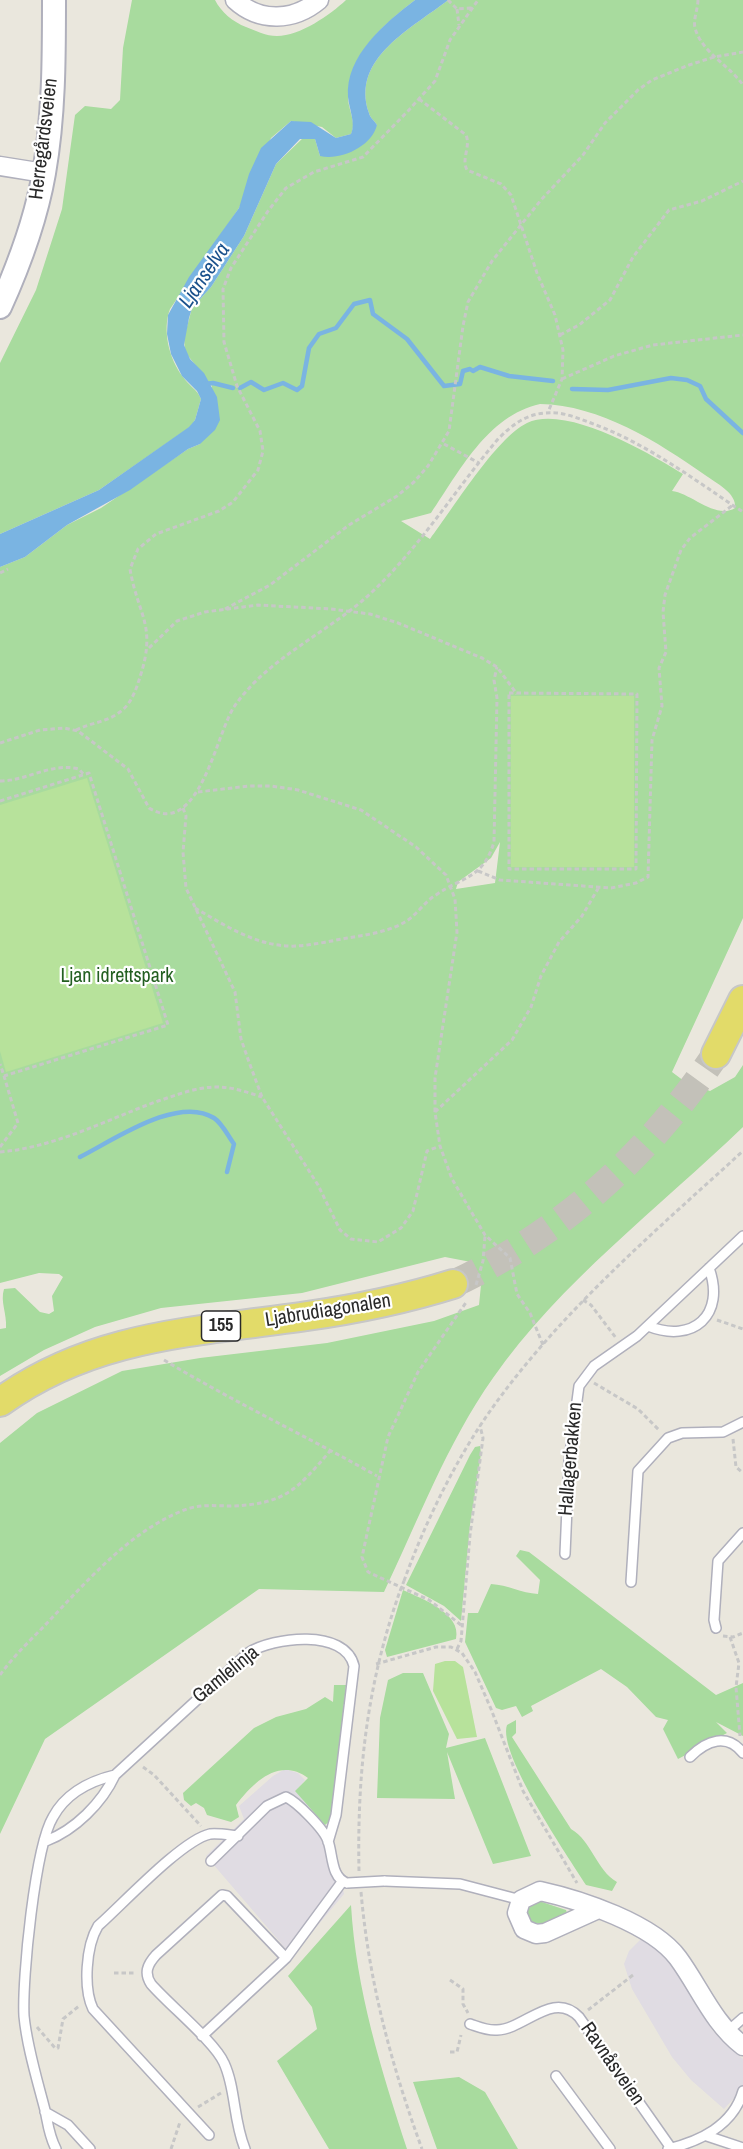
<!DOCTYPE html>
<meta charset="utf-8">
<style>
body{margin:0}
canvas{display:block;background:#eae7dd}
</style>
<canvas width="743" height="2149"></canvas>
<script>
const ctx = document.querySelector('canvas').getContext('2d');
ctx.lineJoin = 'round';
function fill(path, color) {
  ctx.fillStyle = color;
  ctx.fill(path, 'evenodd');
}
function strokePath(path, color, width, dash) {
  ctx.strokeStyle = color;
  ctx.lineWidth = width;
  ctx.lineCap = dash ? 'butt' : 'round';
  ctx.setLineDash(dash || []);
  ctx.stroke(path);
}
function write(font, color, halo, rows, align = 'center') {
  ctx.font = font + ' "Archivo Narrow",sans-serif';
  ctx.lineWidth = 4.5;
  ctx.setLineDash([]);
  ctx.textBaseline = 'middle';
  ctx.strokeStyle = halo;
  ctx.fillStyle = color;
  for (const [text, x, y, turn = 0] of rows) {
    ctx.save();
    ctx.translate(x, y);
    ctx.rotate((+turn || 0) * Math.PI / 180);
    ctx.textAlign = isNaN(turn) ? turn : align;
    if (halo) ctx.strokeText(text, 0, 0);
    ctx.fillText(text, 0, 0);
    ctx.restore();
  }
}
fill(new Path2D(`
 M285 1769 298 1773 305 1780 296 1791 330 1830 344 1894 292 1956 206 1856 244 1819 239 1806 273 1776Z
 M641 1939 662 1953 675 1969 713 2031 743 2059V2089L724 2109 691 2080 672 2057 632 1989 624 1964 629 1951Z`), '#e0dce3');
fill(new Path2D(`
 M132 0H215C221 12 233 22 246 27 256 31 266 36 277 36 300 36 330 15 346 0H415C383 25 349 54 348 97 348 110 357 122 351 134L336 138 322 127 291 121 271 138 239 208 170 309C162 330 169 359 183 377 189 386 197 389 201 399L195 420 190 427 99 490 0 534V363L36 290 62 209 75 115 85 106 111 109 120 100 123 48Z
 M448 0H743V918L672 1072 684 1081 710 1091 735 1077 743 1065V1127C660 1207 559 1283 493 1378 447 1443 418 1521 384 1592L259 1589 45 1739 0 1834V1443L37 1413 122 1371 200 1358 327 1343 434 1321 479 1305 481 1285 471 1262 445 1257 302 1293 161 1308 95 1327 44 1350 0 1376V1329L6 1328C7 1313 0 1302 4 1289L15 1288 40 1312 49 1314 54 1311 52 1296 63 1277 59 1274 39 1273 0 1283V567L25 557 67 525 101 508 188 449 200 444 212 386 185 352 184 338 192 308 211 287 244 236 276 164 304 137 315 139 320 156 367 140 377 125C374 120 370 118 369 113 350 58 413 28 448 0ZM540 404C600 405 658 442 705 475 716 483 737 493 735 508 716 520 691 493 672 491L683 474C649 453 566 404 527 423 495 439 453 509 430 539L401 521 431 513C459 472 487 416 540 404ZM500 842 495 883 456 889 458 882 491 858Z
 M480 1446 481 1454 470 1525 461 1621 444 1606 406 1585 470 1455 475 1447Z
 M520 1550 529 1552 716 1695 743 1683V1736L716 1722 727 1733 678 1759 663 1729 668 1720 656 1717 627 1687 601 1669 531 1706 533 1711 522 1717 516 1706 502 1710 496 1708 465 1642 468 1613H478L491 1584C508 1585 521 1593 538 1594L540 1580 516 1556Z
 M403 1590C422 1599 462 1613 456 1639L387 1657 385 1650Z
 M403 1673H423L449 1734 446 1748 485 1738 531 1856 493 1864 447 1752 455 1799 377 1798 380 1718 388 1680Z
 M334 1685H346L331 1820 325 1825 295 1791 308 1778C279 1757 254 1782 236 1805L239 1817 231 1822 207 1815 204 1808 196 1803 191 1806 184 1800 183 1793 254 1728 276 1717 306 1709 325 1697 333 1702Z
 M516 1720V1733L512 1737 571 1829C592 1841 596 1870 617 1882L612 1891 586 1885C569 1858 497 1753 507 1725Z
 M539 1901 566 1910 567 1913C556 1920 539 1929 527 1919 526 1908 529 1906 539 1901Z
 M351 1905C356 1990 381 2069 407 2149H329L277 2061 317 2029 312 2007 288 1976Z
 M459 2077 485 2092 518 2149H437L413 2082Z`), '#a8db9e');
fill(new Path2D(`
 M511 696H634V867H511Z
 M87 778 163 1023 6 1072 0 1051V805Z
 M445 1661H455L463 1667 477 1737 457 1739 433 1691 435 1664Z`), '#b7e29b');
fill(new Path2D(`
 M415 0H448C413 28 350 58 369 113 370 118 374 120 377 125 372 146 341 161 320 156L315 139H300L276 164 244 236 211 287 192 308 189 318 184 345 190 359 204 373 217 397 220 420 215 430 200 444 188 449 130 490 67 525 25 557 0 567V534L99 490 189 427 195 420 201 399 197 391 182 376 171 354 167 334 168 315 189 277 239 208 249 174 261 148 291 121 311 122 336 138 351 134C356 123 349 109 348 97 345 56 385 23 415 0Z`), '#7ab4e2');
strokePath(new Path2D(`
 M204 384 213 383 233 388
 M240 388 251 382 264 390 283 383 297 390 302 386 309 348 319 334 336 328 354 304 370 300 373 314 407 339 444 386 460 384 463 371 470 369 473 371 480 367 509 376 553 381
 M572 389 608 390 671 378 687 380 700 386 706 399 743 433
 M80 1157C114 1140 178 1095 214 1118 222 1123 228 1136 234 1144L227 1172`), '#7ab4e2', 4.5);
strokePath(new Path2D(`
 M453 1284C562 1233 650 1154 716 1054`), '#c3c1b9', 28, [28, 14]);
const service = new Path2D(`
 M648 1326C693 1344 726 1315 709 1268
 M565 1554 569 1461 579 1386 594 1366 637 1336 743 1236
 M631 1582 638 1471 668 1438 682 1433 723 1432 743 1422
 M716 1628 714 1620 718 1561 743 1533
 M690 1757C707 1740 727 1733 743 1753
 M46 1841C75 1830 102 1803 115 1775
 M211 1861 267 1806 286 1797C297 1802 324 1829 328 1841 333 1855 331 1878 347 1883
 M384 1881 460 1884 521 1900
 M470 2024C479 2027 488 2031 497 2030 525 2029 553 1990 579 2017L671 2148
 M727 2032 743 2018
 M202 2036 286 1958
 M556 2076 610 2149
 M45 2112 68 2125 90 2149
 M209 2135 93 2009C83 1988 86 1946 98 1926 122 1905 182 1840 210 1834 218 1833 229 1835 238 1836
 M707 2136 743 2148
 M56 2149C49 2136 48 2124 45 2110 37 2079 27 2047 24 2016 22 1979 35 1847 53 1817 66 1793 90 1781 115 1775L248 1653C273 1637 345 1628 354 1666L336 1815 328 1842
 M245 2149C233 2120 236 2089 224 2063 215 2042 168 2004 151 1984 144 1973 147 1965 156 1955L222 1895 227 1896 286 1958 342 1882
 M668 2149C700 2141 733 2126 743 2091`);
const minor = new Path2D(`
 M235 0C260 23 294 21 319 0
 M0 166 44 173
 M596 1910 545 1933 536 1934 524 1929 517 1913 521 1900 540 1891C581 1900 653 1924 678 1958 700 1988 713 2023 743 2046`);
const tertiary = new Path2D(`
 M0 307C19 265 36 219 44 173 54 116 54 58 54 0`);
const primary = new Path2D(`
 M716 1054 743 1000
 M0 1402C94 1334 197 1332 307 1316 357 1309 405 1299 453 1284`);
strokePath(service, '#b0b0bc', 12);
strokePath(minor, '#b0b0bc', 21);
strokePath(tertiary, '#b0b0bc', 26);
strokePath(primary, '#c7c7c7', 32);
strokePath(new Path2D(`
 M448 0 457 9 472 8
 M698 0C698 9 693 19 695 28 702 53 729 65 743 85
 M457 9 459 25
 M419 99 466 135C471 147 461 158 467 170L501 184 511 195 537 273 555 315 563 350 562 379 548 412
 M560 335 579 325 610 300 633 257 669 210 702 201 743 181
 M562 379 614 356 653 345 743 335
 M444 444 479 463
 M0 573 8 569
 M225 609 270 585 349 525 397 496 414 482 428 466 449 431 463 326 468 302 492 261 541 200 583 155 605 123 638 90 652 80 689 65 714 57 743 52
 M149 648 177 621 205 612 258 605 331 609 370 614 398 623 482 658 497 667 517 694
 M509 693 637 694 636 869H509Z
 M76 730C90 723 107 722 120 712 131 704 136 690 140 677 157 625 138 616 130 569L138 549 156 534 219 511 233 502 258 470 263 451 260 431 237 386 224 342 223 289 231 268 268 211 286 188 314 172 363 157 408 111 435 81 450 40 478 0
 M0 743 40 730 64 728 78 731 128 769 149 808C199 839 216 734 234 707 267 658 328 633 371 593 420 547 455 490 498 439 512 425 526 414 546 413 562 411 577 418 591 423 648 444 693 479 743 512
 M0 781C27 781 51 762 79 769L84 775
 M198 792 249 786H271L298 790 361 810 416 847 446 875 455 899 457 932 435 1078V1112L440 1146 452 1179 485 1235 510 1258 517 1294 530 1313 543 1345
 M0 801 89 773 168 1025 4 1076 0 1064
 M183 808 186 816 183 852 186 888 235 992 241 1039 249 1062 262 1097 318 1185 340 1230 351 1239 378 1242 401 1228 413 1211 427 1151 440 1146
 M478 871 500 880 611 888 636 883 648 877 652 740 662 706 659 668 666 652 663 612 665 595 681 550 690 538 733 505
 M195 908C226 926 259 948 297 946 313 945 331 941 347 938 366 935 388 932 405 922 417 915 424 902 436 895 463 876 483 879 494 842L497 698 494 680 497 667
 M435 1112 512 1040 531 1007 541 976 559 942 582 916 599 887
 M0 1147 18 1123 4 1076
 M0 1152C56 1147 106 1120 158 1101 177 1095 196 1087 217 1087 232 1087 247 1092 262 1097
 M476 1285 483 1261 485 1236
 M583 1300 591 1305 616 1338
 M717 1320 743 1329
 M164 1360C234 1402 306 1436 377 1476
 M594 1383 638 1409 659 1430
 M733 1439 736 1467 743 1473
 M404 1581C424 1525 454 1463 488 1414 558 1314 653 1233 743 1151
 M461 1625 429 1600 368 1572 362 1557 388 1437 418 1372 467 1301
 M723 1636 733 1637 743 1633
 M730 1637 739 1663 736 1687 740 1736
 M457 1649 461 1641 470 1535 483 1438 480 1426
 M376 1664 436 1647H451L462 1653 475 1672 491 1709 523 1791 577 1883
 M0 1675C14 1655 33 1638 49 1621 89 1579 132 1529 187 1509 202 1504 217 1506 232 1506 286 1504 297 1489 331 1450
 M143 1767 154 1775 201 1826
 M359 1871C357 1773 367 1684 400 1591
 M361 1892C369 1982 391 2064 422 2149
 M114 1973H136
 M450 1980 463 1989V2004L468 2013
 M588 2010 633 1975
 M37 2027 55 2048H58L63 2019 79 2006
 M450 2052H457L461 2035
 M198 2107 221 2093
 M171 2149 180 2122`), '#c7c7c7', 3, [4.5, 3]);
strokePath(service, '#fff', 9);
strokePath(minor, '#fff', 18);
strokePath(tertiary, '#fff', 22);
strokePath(primary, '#e2db69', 28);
const serviceBridge = new Path2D(`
 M347 1883 384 1881`);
strokePath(serviceBridge, '#b0b0bc', 12, []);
strokePath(new Path2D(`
 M400 1591 404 1581`), '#c7c7c7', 3, [4.5, 3]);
strokePath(serviceBridge, '#fff', 9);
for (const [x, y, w] of [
 [221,1326,39]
]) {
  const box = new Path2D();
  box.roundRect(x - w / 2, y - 15, w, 30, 4.5);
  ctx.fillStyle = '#fff';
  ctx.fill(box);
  strokePath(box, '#292929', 1.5);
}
write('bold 18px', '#292929', null, [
 ["155",221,1326]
]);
write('20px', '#292929', '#fff', [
 ["Herregårdsveien",44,139,-83],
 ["Ljabrudiagonalen",328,1311,-9],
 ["Hallagerbakken",571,1459,-85],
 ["Gamlelinja",226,1675,-39],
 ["Ravnåsveien",612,2064,55]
]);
write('20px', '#235f21', '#fff', [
 ["Ljan idrettspark",117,977]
]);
write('italic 21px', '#1a518c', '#fff', [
 ["Ljanselva",205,276,-56]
]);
</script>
